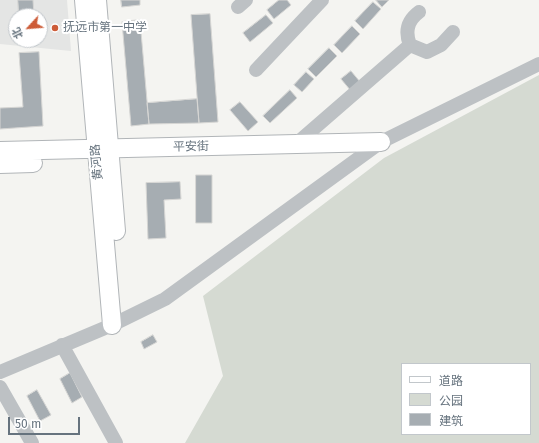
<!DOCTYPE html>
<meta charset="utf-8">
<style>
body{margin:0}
#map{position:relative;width:539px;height:443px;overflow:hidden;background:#f4f4f1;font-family:"Fira Sans","Noto Sans SC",sans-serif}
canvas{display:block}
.legend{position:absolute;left:401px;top:363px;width:130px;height:72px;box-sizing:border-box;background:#fff;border:1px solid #c2c7cb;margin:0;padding:5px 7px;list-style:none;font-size:12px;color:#66737e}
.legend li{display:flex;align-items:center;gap:8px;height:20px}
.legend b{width:20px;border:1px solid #c2c7cb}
.north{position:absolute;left:8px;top:8px;width:40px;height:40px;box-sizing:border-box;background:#fff;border:1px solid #c2c7cb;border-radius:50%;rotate:244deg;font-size:11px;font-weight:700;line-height:16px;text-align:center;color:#66737e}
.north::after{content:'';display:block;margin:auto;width:14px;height:18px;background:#cd5c38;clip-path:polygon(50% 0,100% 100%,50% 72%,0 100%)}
.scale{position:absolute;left:8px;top:417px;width:72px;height:18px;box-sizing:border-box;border:2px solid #66737e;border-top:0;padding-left:5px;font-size:12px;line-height:14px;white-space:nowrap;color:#66737e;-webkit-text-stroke:3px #fff;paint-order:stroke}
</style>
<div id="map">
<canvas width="539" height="443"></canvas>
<ul class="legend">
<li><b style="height:5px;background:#fff"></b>道路</li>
<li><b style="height:11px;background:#d5dad2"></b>公园</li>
<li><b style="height:11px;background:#a6adb2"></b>建筑</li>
</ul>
<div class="north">北</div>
<div class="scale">50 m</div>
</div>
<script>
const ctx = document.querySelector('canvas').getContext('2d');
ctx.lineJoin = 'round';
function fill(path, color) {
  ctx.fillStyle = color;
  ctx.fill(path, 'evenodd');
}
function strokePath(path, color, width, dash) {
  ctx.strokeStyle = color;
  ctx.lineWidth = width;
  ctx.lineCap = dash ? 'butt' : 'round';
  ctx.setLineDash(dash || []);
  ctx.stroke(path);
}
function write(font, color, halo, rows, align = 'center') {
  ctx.font = font + ' "Fira Sans","Noto Sans SC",sans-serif';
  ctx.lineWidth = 4;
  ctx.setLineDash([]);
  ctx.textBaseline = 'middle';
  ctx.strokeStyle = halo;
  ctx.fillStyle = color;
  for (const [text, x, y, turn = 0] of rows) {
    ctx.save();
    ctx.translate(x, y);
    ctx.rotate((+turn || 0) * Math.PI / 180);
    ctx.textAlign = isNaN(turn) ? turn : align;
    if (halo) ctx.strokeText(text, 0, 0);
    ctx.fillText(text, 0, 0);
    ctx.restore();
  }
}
fill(new Path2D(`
 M0 0H67L71 51 0 44ZM16 16H40V40H16Z`), '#e4e5e4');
fill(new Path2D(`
 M539 75V443H185L223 376 203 296 384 158ZM402 364H530V434H402Z`), '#d5dad2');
const building = new Path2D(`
 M18 0H33L34 16H19Z
 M121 0H140V5L122 7Z
 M279 0H287L291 5 274 19 267 10Z
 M376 0H389L382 7Z
 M373 2 381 9 363 29 355 21Z
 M210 14 218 122 199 123 191 15Z
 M266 15 273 23 250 42 243 33Z
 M140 20 149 124 131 126 122 22Z
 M13 21H16V40H35L14 41Z
 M352 26 360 34 342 53 334 45Z
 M329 48 337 56 316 77 308 69Z
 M39 52 43 126 0 129V108L23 107 19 53Z
 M351 71 361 83 351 91 341 79Z
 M306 72 314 79 302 92 294 85Z
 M290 90 297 98 270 123 263 116Z
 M197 99 199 123 149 124 147 103Z
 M240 102 258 122 248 131 230 110Z
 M196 175H212V223H196Z
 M180 182 181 199 164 200 166 238 148 239 146 183Z
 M153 335 157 342 144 349 141 342Z
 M70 373 82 397 72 403 60 379Z
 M37 390 51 415 40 421 27 396Z`);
fill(building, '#a6adb2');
strokePath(building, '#d5d5d3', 1);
const major = new Path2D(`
 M84 0 112 325
 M97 0 116 231
 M0 151 381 142
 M0 164 33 163`);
strokePath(major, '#b1b5b8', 20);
strokePath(new Path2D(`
 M238 7 246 0
 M410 45 427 52 441 45 453 32
 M256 70 322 0
 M296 144 410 45C405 32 407 21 419 12
 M62 345 116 443
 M0 372 112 325 165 299 381 142 539 64
 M0 387 32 443`), '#bdc1c4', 14);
strokePath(major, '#fff', 18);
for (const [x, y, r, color] of [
 [55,28,4,"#cd5c38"]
]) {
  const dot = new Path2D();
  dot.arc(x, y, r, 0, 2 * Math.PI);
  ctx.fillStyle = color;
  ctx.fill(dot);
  strokePath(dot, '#fff', 1.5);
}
write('12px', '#66737e', '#fff', [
 ["抚远市第一中学",63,28]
], 'left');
write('12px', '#66737e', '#fff', [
 ["平安街",191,147,-1],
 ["黄河路",97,162,-95]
]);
</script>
